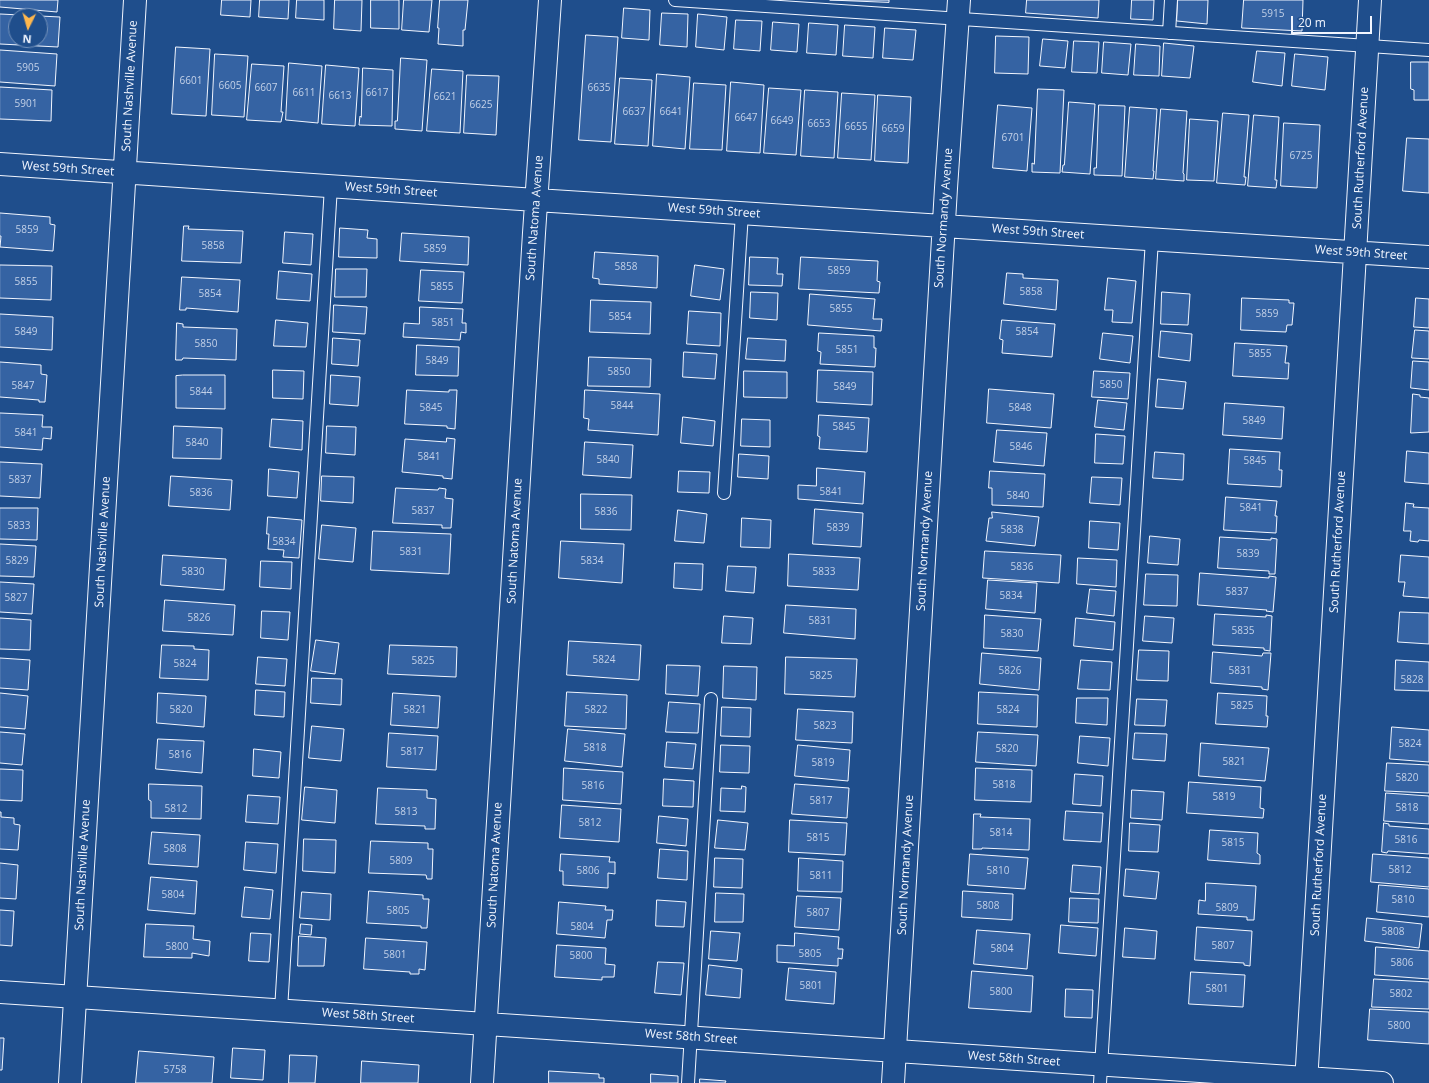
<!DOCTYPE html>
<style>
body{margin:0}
#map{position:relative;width:1429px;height:1083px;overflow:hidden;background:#1f4e8c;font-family:"Open Sans",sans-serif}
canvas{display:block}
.north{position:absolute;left:8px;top:8px;width:40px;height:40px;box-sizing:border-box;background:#1f4e8c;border:1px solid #7391ba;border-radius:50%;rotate:185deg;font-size:11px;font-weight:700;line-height:16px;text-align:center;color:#f2f6ff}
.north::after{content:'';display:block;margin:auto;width:14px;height:18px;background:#ffb74d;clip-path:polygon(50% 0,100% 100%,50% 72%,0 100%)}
.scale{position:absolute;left:1291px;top:16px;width:81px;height:18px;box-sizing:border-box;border:2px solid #f2f6ff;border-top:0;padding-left:5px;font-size:12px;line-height:14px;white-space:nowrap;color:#f2f6ff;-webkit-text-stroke:3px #1f4e8c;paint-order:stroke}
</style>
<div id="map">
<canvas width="1429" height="1083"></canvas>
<div class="north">N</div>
<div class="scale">20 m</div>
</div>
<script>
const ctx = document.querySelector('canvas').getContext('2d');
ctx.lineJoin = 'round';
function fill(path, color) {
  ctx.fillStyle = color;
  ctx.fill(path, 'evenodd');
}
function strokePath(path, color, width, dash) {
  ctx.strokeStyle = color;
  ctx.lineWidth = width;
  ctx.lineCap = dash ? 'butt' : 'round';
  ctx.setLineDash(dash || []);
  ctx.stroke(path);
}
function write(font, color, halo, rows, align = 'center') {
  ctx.font = font + ' "Open Sans",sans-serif';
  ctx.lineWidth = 3;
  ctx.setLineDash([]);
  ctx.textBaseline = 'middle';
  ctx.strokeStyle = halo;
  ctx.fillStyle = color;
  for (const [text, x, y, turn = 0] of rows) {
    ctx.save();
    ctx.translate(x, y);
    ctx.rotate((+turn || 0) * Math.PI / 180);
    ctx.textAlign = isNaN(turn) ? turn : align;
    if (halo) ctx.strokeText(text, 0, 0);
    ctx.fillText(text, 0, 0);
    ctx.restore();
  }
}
const building = new Path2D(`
 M0 0H58L57 12 0 7Z
 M222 0H251L250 17 221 15Z
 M260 0H289L288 19 259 17Z
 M297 0H324V20L296 18Z
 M335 0H362L361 31 334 29Z
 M371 0H399V29L371 28Z
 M404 0H432L429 32 402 30Z
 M440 0H468L465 30H463V46L438 44 439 28H438Z
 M830 0H889V2Z
 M1027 0H1099L1098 18 1026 13Z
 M1132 0H1154L1153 20 1131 19Z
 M1178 0H1208L1207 24 1177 21Z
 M1244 0H1303L1302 31 1242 28Z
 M624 8 650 10 649 40 622 38Z
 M662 13 688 14 687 47 660 45Z
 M0 14 60 17 58 47 0 44ZM16 16H40V40H16Z
 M698 14 727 17 724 50 696 47Z
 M736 20 762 21 760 51 734 49Z
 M773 22 799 24 797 52 771 50Z
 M809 23 838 25 836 55 807 53Z
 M845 25 875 27 873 58 843 56Z
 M885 28 916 30 913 60 883 58Z
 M586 35 618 37 611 142 579 140Z
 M996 36 1029 37 1028 74 995 73Z
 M1043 39 1068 41 1065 68 1040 66Z
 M1074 41 1099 42 1097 73 1072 72Z
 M1104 42 1131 44 1128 75 1102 73Z
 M1164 43 1194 46 1190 78 1162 76Z
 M1136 44 1160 46 1159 76 1134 75Z
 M176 47 210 49 206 116 172 114Z
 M0 50 57 54 55 86 0 82Z
 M1257 51 1285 53 1282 86 1253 82Z
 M215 54 248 56 244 117 212 115Z
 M1295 54 1328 57 1325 90 1292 86Z
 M401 58 427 60 422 131 395 129V121H397Z
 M1411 62H1429V100H1414V90L1411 89Z
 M289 63 322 66 318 123 286 120Z
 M252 64 284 66 281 112H283L281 122 247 120Z
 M326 65 359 68 355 126 322 124Z
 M363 68 393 70 392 126 359 125 360 116 361 117Z
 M432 69 463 71 460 133 427 131Z
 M657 74 690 77 685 149 653 146Z
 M467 75 499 76 496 135 464 133Z
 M620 78 652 80 648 146 615 144Z
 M731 82 764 85 760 153 727 151Z
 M694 83 726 85 722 150 690 149Z
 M0 87 52 90 51 121 0 119Z
 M769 88 801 90 796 155 764 153Z
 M1038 89 1064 90 1060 173 1032 172V163L1034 164Z
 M805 90 838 92 834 158 801 156Z
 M842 93 875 95 871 160 838 158Z
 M878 95 911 97 908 163 875 161Z
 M1069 102 1095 104 1090 174 1062 172 1063 165H1064Z
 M998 105 1032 108 1027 171 993 168Z
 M1099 105 1125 106 1122 176 1094 175V168H1096Z
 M1130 107 1157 109 1153 171H1154L1153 179 1125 177Z
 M1161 109 1187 111 1183 173 1184 174V181L1156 179Z
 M1223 113 1249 115 1244 177H1246L1245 185 1217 183Z
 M1254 115 1279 117 1275 180H1277L1276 188 1248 186Z
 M1190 119 1218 121 1214 181 1187 180Z
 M1284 123 1320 125 1317 188 1281 186Z
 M1407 138 1429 139V193L1403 191Z
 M0 213 50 217V224L55 225 53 251 0 247 1 236H0Z
 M184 226H189L188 229 243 231 241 263 182 261Z
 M340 228 368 230 367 238 377 239V258L339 257Z
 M285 232 313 234 311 265 283 263Z
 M402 233 469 237 468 265 400 261Z
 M595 252 658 256 657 288 599 284V279L593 278Z
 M750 257 778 258 777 274H783L782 286 749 285Z
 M801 257 878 261 877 281 880 282 879 293 799 289Z
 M0 265 52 266 51 300 0 298Z
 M695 265 724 269 720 300 691 296Z
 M336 269H367L366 297H335Z
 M421 270 464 272 462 303 419 301Z
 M279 271 312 274 310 301 277 299Z
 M1007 273 1023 274V278L1058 280 1056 310 1004 304Z
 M182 277 240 280 238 312 186 308V310H180Z
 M1108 278 1136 281 1132 323 1112 322 1113 310H1105Z
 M751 292 778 293 777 320 750 318Z
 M1162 292 1190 294 1188 325 1161 324Z
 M810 294 875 299 873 319H882L881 331 808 325Z
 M1242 298 1289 300V303H1294L1292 325H1287L1286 332 1241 330Z
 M1416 298 1429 299V328L1414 327Z
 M591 300 651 302 650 334 590 332Z
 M334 305 367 307 365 334 333 332Z
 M420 307 463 309 462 323H466V333L461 332 460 340 403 337 404 323 419 324Z
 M689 311 721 313 720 346 687 344Z
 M0 314 53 317 52 350 0 347Z
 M276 320 308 323 306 347 274 346Z
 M1002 320 1055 324 1052 357 1002 353 1003 340 1000 339Z
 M177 323 183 324V327L237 329 236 360 183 358 182 360H176Z
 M1415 330 1429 331V359L1412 358Z
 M1161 331 1192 334 1190 361 1159 357Z
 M819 333 874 336V348H876L875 367 820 364 821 352 818 351Z
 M1103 333 1133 336 1130 363 1100 359Z
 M333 338 360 340 358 366 332 364Z
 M748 338 786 340 785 361 746 359Z
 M1235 343 1287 346 1285 363H1289L1288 379 1233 376Z
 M417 345 459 347 458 376 416 375Z
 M684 352 717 354 715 379 683 377Z
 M589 357 651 359 650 387 588 386Z
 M1413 361 1429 362V390L1411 388Z
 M0 362 41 365V374L47 375 45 402H39V400L0 397Z
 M273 370 304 371 303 399 273 398Z
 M818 370 873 372 872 405 817 402Z
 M744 371 787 372V398L744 397Z
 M1094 371 1130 373 1128 399 1092 397Z
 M183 375H225V409L176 408V376Z
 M331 375 360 377 358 406 330 404Z
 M1158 379 1186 382 1183 409 1156 407Z
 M989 389 1054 394 1051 428 987 423Z
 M407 390 449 392V390H457L455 429 447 428V426L405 424Z
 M585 390 660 394 658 435 588 430 589 419 584 418Z
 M1413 394 1420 395V397L1429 398V432L1411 433Z
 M1098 400 1127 403 1124 430 1095 427Z
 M1225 403 1284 407 1282 439 1223 435Z
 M0 413 43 415 42 427H52L51 439 43 438 42 450 0 447Z
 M819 415 869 418 867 452 819 449 820 437 818 436Z
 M683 417 715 421 713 446 681 443Z
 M272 419 303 421 302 450 270 447Z
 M742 419 770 420V447L741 446Z
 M174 426 222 428 221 459 173 458Z
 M327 426 356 427 355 455 326 453Z
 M997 430 1047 433 1044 466 994 462Z
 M1096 434 1125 436 1123 464 1095 463Z
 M447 438 455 439 452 479 443 478V476L402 472 405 439 446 442Z
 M585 442 633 445 631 478 583 475Z
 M1230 449 1280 452 1279 470H1282L1281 487 1228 484Z
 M1407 451 1429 453V484L1405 482Z
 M1155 452 1184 454 1183 480 1153 478Z
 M739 454 769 456 768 479 738 477Z
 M0 462 42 464 40 498 0 496Z
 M817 468 865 472 863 504 798 499V485L816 486Z
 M269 469 299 472 297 498 268 496Z
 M679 471 710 472 709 493 678 492Z
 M990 471 1045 474 1043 507 992 505V488H989Z
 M171 476 232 480 230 510 169 506Z
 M322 476 354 477 353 503 321 501Z
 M1092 477 1122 478 1120 505 1090 503Z
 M396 488 438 490 439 488 446 489 445 498 453 499 451 528H442V525L393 523Z
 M581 494 632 495 631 530 581 529Z
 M1226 497 1277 501 1275 516H1277L1276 533 1224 530Z
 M1406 503 1414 504 1413 507 1429 508V541L1419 540 1418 542 1410 541 1411 531H1404Z
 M0 508H38L37 540 0 539Z
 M815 509 863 513 861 547 813 544Z
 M678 510 707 514 704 543 675 541Z
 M992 512 1039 517 1035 546 986 541 989 518H992Z
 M268 517 302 520 299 558 283 557 284 550 268 549 269 534H267Z
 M742 518 771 520 770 548 741 547Z
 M1090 521 1120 523 1118 550 1089 548Z
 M322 525 356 528 353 562 319 559Z
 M373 531 451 534 449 574 371 570Z
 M1150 536 1180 539 1178 565 1148 563Z
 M1220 537 1271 540V538L1277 539 1275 574H1269V571L1218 568Z
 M561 541 624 544 622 583 559 578Z
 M0 544 36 546 34 577 0 576Z
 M985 551 1061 555 1059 583 983 578Z
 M789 554 860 558 858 590 788 586Z
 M163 555 226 559 224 590 161 585Z
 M1401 555 1429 557V598L1403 596 1405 582H1399Z
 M1078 558 1117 560 1116 587 1077 584Z
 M261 561 292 562 291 589 260 587Z
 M675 563 703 564 702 590 674 588Z
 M728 566 756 567 754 593 726 591Z
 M1200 573 1269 578V576L1276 577 1273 612 1266 611 1267 610 1198 605Z
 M1146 574 1178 575 1177 606 1144 605Z
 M988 580 1037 583 1035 613 986 609Z
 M0 582 34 584 32 614 0 612Z
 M1090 589 1116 591 1114 616 1087 613Z
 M165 600 235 605 233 635 163 631Z
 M786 605 856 609 855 639 784 633Z
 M262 611 290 612 288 640 261 638Z
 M1400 612 1429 613V644L1398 642Z
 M1215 614 1266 617V615L1272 616 1270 651 1264 650V648L1213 645Z
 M985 615 1041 619 1038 651 984 648Z
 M724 616 753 618 751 644 722 643Z
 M1145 616 1174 618 1172 643 1143 641Z
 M0 618 31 620 30 650 0 649Z
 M1076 618 1115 622 1113 650 1074 646Z
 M316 640 339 643 335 674 311 671Z
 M569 641 641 645 639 680 567 675Z
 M162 645 194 646V649L209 650 208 680 160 678Z
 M390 645 457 647 456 677 388 674Z
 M1139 650 1169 651 1168 681 1137 680Z
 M1213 652 1262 656 1263 653H1271L1268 690 1262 689V687L1211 683Z
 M982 653 1041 658 1039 690 980 684Z
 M258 657 287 659 285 686 256 684Z
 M786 657 857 659 855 697 785 694Z
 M0 658 30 660 28 690 0 688Z
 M1081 660 1112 662 1110 690 1078 689Z
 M1396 660 1429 662V691L1395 690Z
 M667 665 700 666 698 696 666 694Z
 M724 666 757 667 756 700 723 698Z
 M312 678 342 679 341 705 311 703Z
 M256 690 285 692 284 717 255 715Z
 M567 692 627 695 626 729 565 726Z
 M979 692 1038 695 1037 727 978 724Z
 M0 693 28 696 25 729 0 727Z
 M158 693 206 696 204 727 157 723Z
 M393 693 440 696 438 728 391 725Z
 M1218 693 1267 696 1266 716H1268L1267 727 1216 724Z
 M1077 698H1108L1107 725 1076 723Z
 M1137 699 1167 700 1165 726 1135 725Z
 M669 702 700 704 698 733 666 732Z
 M722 707 751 708 750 737 721 736Z
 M798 709 853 712 852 743 796 740Z
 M312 726 344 729 341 761 309 758Z
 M1392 727 1429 730V762L1390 759Z
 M568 729 625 734 622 767 565 761Z
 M0 732 25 734 22 765 0 763Z
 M978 732 1038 735 1036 766 976 762Z
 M389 733 438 736 436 770 387 767Z
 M1135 733 1167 734 1165 761 1133 759Z
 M1080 736 1110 738 1108 766 1078 763Z
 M158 739 204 741 202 773 156 769Z
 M667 742 696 744 693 769 665 767Z
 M1201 743 1269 748 1265 781 1199 776Z
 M721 745 750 746 749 773 720 772Z
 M798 745 850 750 848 781 795 776Z
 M254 749 281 752 279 778 253 776Z
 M1387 763 1429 765V793L1385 791Z
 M564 768 623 772 621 804 563 800Z
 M976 768 1032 770 1031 802 975 800Z
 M0 769 23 770 22 801 0 800Z
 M1075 774 1103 776 1101 806 1073 804Z
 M664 779 694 781 693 807 663 806Z
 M1189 782 1261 787 1260 808 1264 809 1263 818 1187 813Z
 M149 784 202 786 201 819 151 818V801L149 800Z
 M795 784 849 788 847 818 792 814Z
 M742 786 746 787 745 812 720 811 721 788 741 789Z
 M305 787 337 790 335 823 302 820Z
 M378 788 427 790V798L436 799 435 829H425V826L376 824Z
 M1132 790 1164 792 1162 820 1131 818Z
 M1386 793 1429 796V824L1384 821Z
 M248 795 280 797 278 824 246 822Z
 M562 805 621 809 619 842 560 838Z
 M1066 811 1103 813 1101 842 1064 840Z
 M0 812H1V817L14 818V824L20 825 18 850 0 849Z
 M974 814H981L980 817 1030 819 1029 850 982 848V849H973Z
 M659 816 688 819 686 846 657 843Z
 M718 820 748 823 745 850 715 848Z
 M790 820 847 823 845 855 789 852Z
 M1130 823 1160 825 1158 852 1129 851Z
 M1384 823 1389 824V826L1429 829V854L1388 851 1387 853 1382 852Z
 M1210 830 1258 833 1257 853 1260 855V864L1208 860Z
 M152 832 200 835 198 867 149 864Z
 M304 839 336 840 335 873 303 871Z
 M371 841 428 843V849H433L432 879H427L426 875 369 873Z
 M246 842 278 844 276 873 244 870Z
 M660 849 688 851 687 880 658 878Z
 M561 854 610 857 609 862H615V874L608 873V888L563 885V871H560Z
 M970 854 1028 858 1025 889 968 885Z
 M1373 854 1429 858V887L1371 882Z
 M715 858 743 859 742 888 714 887Z
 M799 858 843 861 842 892 798 891Z
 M0 863 18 865 16 899 0 898Z
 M1073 865 1101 867 1099 894 1071 892Z
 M1126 869 1159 872 1156 899 1124 896Z
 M151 877 197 881 195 914 148 910Z
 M1206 883 1256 886 1254 920H1247V917L1198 914 1199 900 1205 901Z
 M1379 885 1429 889V917L1377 912Z
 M245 887 273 890 270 919 242 917Z
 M369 891 423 895V899H429L427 928H421V926L367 923Z
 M963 891 1013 894 1012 920 962 917Z
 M302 892 331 894 330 920 300 918Z
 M716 893 744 894 743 922H715Z
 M797 896 841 898 839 930 795 927Z
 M1070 898 1099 899 1098 923 1069 922Z
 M657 900 686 902 684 927 656 926Z
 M559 902 606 906 605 910H613L612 920H607L605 938 557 934Z
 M0 910 14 911 12 946 0 945Z
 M1367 918 1422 924 1419 948 1365 941Z
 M146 924 194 926 193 939 210 941 209 956 192 953V958L144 957Z
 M301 924 312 925 311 935 300 934Z
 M1061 925 1098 928 1096 956 1059 953Z
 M1197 927 1252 931 1250 966 1244 965V963L1195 960Z
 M1125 928 1157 931 1155 959 1123 957Z
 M977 930 1030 934 1027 969 974 964Z
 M711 931 740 933 737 961 709 959Z
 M251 933 271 934 269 962 249 961Z
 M795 933 839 937 838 949H843L842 959 838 958V966L777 962V945L794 946Z
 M299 936 326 938 324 966H298Z
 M366 938 427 942 425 970 419 969V974H410V972L364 969Z
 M557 945 606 948 605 964 615 965 614 977H602V980L555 977Z
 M1376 947 1429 951V979L1375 975Z
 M658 962 684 963 681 995 655 993Z
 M709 965 742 969 740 998 706 995Z
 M789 968 836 972 834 1004 786 1000Z
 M972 971 1033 976 1031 1012 969 1008Z
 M1191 972 1245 975 1243 1007 1189 1004Z
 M1374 979 1429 982V1009L1372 1007Z
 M1066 989 1093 990 1092 1018 1065 1017Z
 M1370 1009 1429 1012V1044L1368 1040Z
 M0 1038H4L2 1070H0Z
 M233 1048 265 1050 263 1080 231 1078Z
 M139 1051 214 1057 212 1083H136Z
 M290 1055 317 1056 315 1083H289Z
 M362 1061 419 1065 418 1083H361Z
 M549 1071 599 1074V1078H604V1083H549Z
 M651 1074 678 1076V1083H651Z
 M700 1079 726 1081 725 1083H700Z`);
fill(building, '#3563a3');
strokePath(building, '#f2f6ff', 1);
const service = new Path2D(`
 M675 0 1429 50
 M1169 33 1171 0
 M724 493 742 213
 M281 1010 331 186
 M688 1083 711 699
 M1100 1083 1152 239`);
const minor = new Path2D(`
 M0 164 536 200 1429 257
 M0 992 1382 1083
 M70 1083 135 0
 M482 1083 534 233 550 0
 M893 1083 946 188 959 0
 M1306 1083 1370 0`);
strokePath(service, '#f2f6ff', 14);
strokePath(minor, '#f2f6ff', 24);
strokePath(service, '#1f4e8c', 12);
strokePath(minor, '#1f4e8c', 22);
write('10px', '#c3d1e8', null, [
 ["5915",1273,14],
 ["5905",28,68],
 ["6601",191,81],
 ["6605",230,86],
 ["6607",266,88],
 ["6635",599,88],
 ["6611",304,93],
 ["6617",377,93],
 ["6613",340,96],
 ["6621",445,97],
 ["5901",26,104],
 ["6625",481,105],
 ["6637",634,112],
 ["6641",671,112],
 ["6647",746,118],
 ["6649",782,121],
 ["6653",819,124],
 ["6655",856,127],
 ["6659",893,129],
 ["6701",1013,138],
 ["6725",1301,156],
 ["5859",27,230],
 ["5858",213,246],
 ["5859",435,249],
 ["5858",626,267],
 ["5859",839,271],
 ["5855",26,282],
 ["5855",442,287],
 ["5858",1031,292],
 ["5854",210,294],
 ["5855",841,309],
 ["5859",1267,314],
 ["5854",620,317],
 ["5851",443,323],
 ["5849",26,332],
 ["5854",1027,332],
 ["5850",206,344],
 ["5851",847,350],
 ["5855",1260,354],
 ["5849",437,361],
 ["5850",619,372],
 ["5850",1111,385],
 ["5847",23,386],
 ["5849",845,387],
 ["5844",201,392],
 ["5844",622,406],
 ["5845",431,408],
 ["5848",1020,408],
 ["5849",1254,421],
 ["5845",844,427],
 ["5841",26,433],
 ["5840",197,443],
 ["5846",1021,447],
 ["5841",429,457],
 ["5840",608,460],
 ["5845",1255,461],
 ["5837",20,480],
 ["5841",831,492],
 ["5836",201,493],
 ["5840",1018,496],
 ["5841",1251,508],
 ["5837",423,511],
 ["5836",606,512],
 ["5833",19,526],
 ["5839",838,528],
 ["5838",1012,530],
 ["5834",284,542],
 ["5831",411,552],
 ["5839",1248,554],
 ["5829",17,561],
 ["5834",592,561],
 ["5836",1022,567],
 ["5830",193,572],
 ["5833",824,572],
 ["5837",1237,592],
 ["5834",1011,596],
 ["5827",16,598],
 ["5826",199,618],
 ["5831",820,621],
 ["5835",1243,631],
 ["5830",1012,634],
 ["5824",604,660],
 ["5825",423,661],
 ["5824",185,664],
 ["5826",1010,671],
 ["5831",1240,671],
 ["5825",821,676],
 ["5828",1412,680],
 ["5825",1242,706],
 ["5820",181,710],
 ["5821",415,710],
 ["5822",596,710],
 ["5824",1008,710],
 ["5823",825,726],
 ["5824",1410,744],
 ["5818",595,748],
 ["5820",1007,749],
 ["5817",412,752],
 ["5816",180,755],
 ["5821",1234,762],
 ["5819",823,763],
 ["5820",1407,778],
 ["5818",1004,785],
 ["5816",593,786],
 ["5819",1224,797],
 ["5817",821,801],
 ["5818",1407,808],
 ["5812",176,809],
 ["5813",406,812],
 ["5812",590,823],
 ["5814",1001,833],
 ["5815",818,838],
 ["5816",1406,840],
 ["5815",1233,843],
 ["5808",175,849],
 ["5809",401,861],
 ["5812",1400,870],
 ["5806",588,871],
 ["5810",998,871],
 ["5811",821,876],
 ["5804",173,895],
 ["5810",1403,900],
 ["5808",988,906],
 ["5809",1227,908],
 ["5805",398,911],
 ["5807",818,913],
 ["5804",582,927],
 ["5808",1393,932],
 ["5807",1223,946],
 ["5800",177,947],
 ["5804",1002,949],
 ["5805",810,954],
 ["5801",395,955],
 ["5800",581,956],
 ["5806",1402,963],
 ["5801",811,986],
 ["5801",1217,989],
 ["5800",1001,992],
 ["5802",1401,994],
 ["5800",1399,1026],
 ["5758",175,1070]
]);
write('12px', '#f2f6ff', '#1f4e8c', [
 ["South Nashville Avenue",130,86,-87],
 ["South Rutherford Avenue",1361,158,-87],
 ["West 59th Street",68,169,4],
 ["West 59th Street",391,190,4],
 ["West 59th Street",714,211,4],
 ["South Natoma Avenue",535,218,-86],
 ["South Normandy Avenue",944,218,-86],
 ["West 59th Street",1038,232,4],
 ["West 59th Street",1361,253,4],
 ["South Natoma Avenue",515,541,-87],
 ["South Normandy Avenue",925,541,-87],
 ["South Nashville Avenue",103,542,-87],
 ["South Rutherford Avenue",1338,542,-87],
 ["South Nashville Avenue",83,865,-87],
 ["South Natoma Avenue",495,865,-87],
 ["South Normandy Avenue",906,865,-87],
 ["South Rutherford Avenue",1319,865,-87],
 ["West 58th Street",368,1016,4],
 ["West 58th Street",691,1037,4],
 ["West 58th Street",1014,1059,4]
]);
</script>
